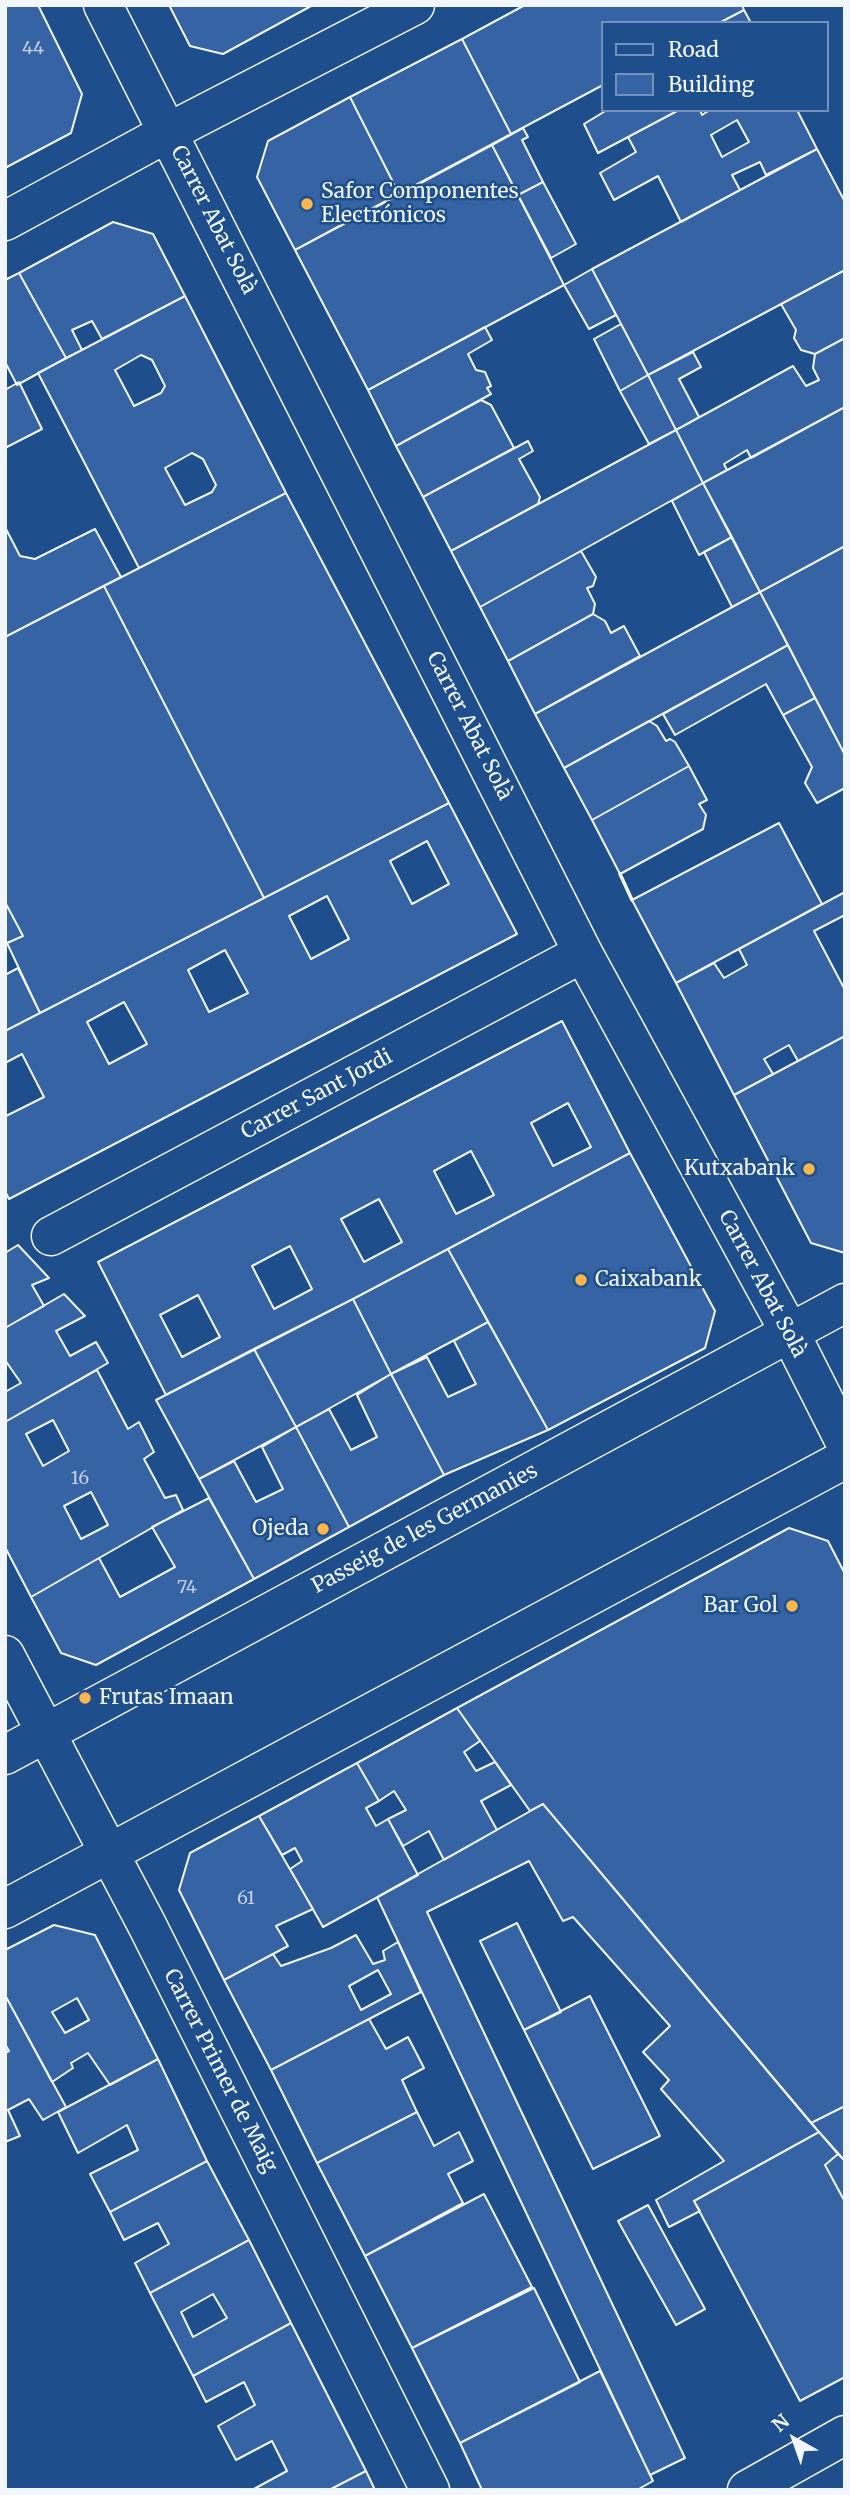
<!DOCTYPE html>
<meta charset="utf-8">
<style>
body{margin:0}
#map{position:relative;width:850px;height:2495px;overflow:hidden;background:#1f4e8c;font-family:Merriweather,serif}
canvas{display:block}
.frame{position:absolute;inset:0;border:7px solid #f2f6ff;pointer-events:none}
.legend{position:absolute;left:601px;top:21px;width:228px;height:91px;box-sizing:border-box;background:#1f4e8c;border:2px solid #7391ba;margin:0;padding:9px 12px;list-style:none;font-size:21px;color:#f2f6ff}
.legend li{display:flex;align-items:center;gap:14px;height:35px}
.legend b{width:35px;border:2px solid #7391ba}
.north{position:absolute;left:759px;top:2404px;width:70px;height:70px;-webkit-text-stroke:5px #1f4e8c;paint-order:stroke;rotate:320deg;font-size:19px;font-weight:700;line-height:28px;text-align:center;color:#f2f6ff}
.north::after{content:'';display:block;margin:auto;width:24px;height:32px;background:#f2f6ff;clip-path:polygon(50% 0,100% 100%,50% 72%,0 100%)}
</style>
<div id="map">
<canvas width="850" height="2495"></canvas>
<div class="frame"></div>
<ul class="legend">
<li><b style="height:9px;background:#1f4e8c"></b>Road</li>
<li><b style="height:19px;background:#3563a3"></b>Building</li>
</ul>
<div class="north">N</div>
</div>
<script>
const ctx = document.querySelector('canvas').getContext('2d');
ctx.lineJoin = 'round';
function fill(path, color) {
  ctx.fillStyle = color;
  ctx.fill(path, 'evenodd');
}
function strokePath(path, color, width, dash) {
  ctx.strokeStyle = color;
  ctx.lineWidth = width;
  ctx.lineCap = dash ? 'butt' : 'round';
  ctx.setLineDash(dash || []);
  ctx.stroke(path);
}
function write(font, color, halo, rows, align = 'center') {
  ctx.font = font + ' Merriweather,serif';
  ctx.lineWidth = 5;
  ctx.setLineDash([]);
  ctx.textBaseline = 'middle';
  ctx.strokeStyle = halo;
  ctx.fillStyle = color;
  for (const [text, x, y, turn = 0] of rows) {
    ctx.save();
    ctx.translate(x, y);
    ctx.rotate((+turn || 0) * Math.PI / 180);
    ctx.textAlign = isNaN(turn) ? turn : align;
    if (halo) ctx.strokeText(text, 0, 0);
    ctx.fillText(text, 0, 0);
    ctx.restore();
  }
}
const building = new Path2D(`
 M5 5H38L82 94 71 133 5 168Z
 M169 5H313L223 54 190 46Z
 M525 5H742L744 10 719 23H603V85L511 134 462 39Z
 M744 10 751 23H719Z
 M462 39 511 134 399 194 350 97Z
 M350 97 399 194 295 250 257 177 268 141Z
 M607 110H679L598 153 584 124Z
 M679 110H700L702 115 710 110H797L817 149 766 175 760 162 732 175 740 190 681 222 658 176 614 200 600 173 636 152 628 137ZM737 120 749 142 722 157 711 135Z
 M523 128 528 137 522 140 543 182 518 195 492 145Z
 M492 145 564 285 368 390 295 250Z
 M817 149 845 202V270L648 375 592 269Z
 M543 182 576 244 551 258 518 195Z
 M113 222 153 234 185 296 102 339 92 321 72 330 82 350 66 358 19 273Z
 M592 269 616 315 589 329 564 285Z
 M845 270V338L815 354 801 350 794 338 796 330 781 304Z
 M19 273 66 358 17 385 5 362V280Z
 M185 296 286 493 139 568 38 373ZM141 355 152 360 165 386 161 393 134 406 115 370ZM192 453 203 459 216 485 212 492 185 505 165 468Z
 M621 324 648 375 620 391 594 339Z
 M485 327 492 340 468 354 476 370 485 372 491 386 487 388 491 394 396 446 368 390Z
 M845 338V407L751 458 747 450 724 464 727 470 703 483 676 430 793 366 806 386 819 380 813 368 815 354Z
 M693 352 701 367 679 379 699 417 676 430 648 375Z
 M648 375 676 430 649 444 620 391Z
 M19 382 42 429 5 448V390Z
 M481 400 491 405 514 448 423 497 396 446Z
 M845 407V546L760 592 703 483Z
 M676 430 703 483 480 607 451 551Z
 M528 441 533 451 519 459 540 497 538 504 451 551 423 497Z
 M703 483 732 537 699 555 672 501Z
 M286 493 449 803 264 898 104 586Z
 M5 527 20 556 35 559 95 529 121 577 5 637Z
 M732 537 760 592 732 607 704 552Z
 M845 546V752L844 753 760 592Z
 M581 551 596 577 593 586 587 588 595 604 593 614 508 661 480 607Z
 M104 586 264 898 40 1013 7 943 23 936 5 902V637Z
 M760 592 788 645 564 768 535 714Z
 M593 614 605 621 611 633 624 626 640 656 535 714 508 661Z
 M788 645 815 698 783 715 766 684 675 735 663 714Z
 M815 698 845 755V788L817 803 805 783 812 767 783 715Z
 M649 721 657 726 666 741 670 739 675 742 689 766 592 820 564 768Z
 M689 766 707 800 699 804 706 815 703 829 620 874 592 820Z
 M449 803 517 934 9 1199 5 1191V1115L6 1116 44 1097 22 1054 5 1063V1031ZM427 841 449 884 412 904 390 861ZM327 896 349 939 311 959 289 916ZM225 950 248 993 209 1012 188 970ZM124 1002 147 1044 109 1064 87 1022Z
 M779 823 822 904 676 983 632 900Z
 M845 892V915L814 931 845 990V1036L798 1061 789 1045 764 1059 773 1074 734 1095 676 983 714 963 724 978 747 965 739 949Z
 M5 902 23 936 5 944Z
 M18 968 40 1013 5 1031V975Z
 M562 1021 630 1153 353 1299 166 1395 98 1262ZM568 1103 591 1147 553 1166 531 1123ZM471 1151 494 1195 456 1214 434 1171ZM379 1199 402 1242 364 1262 341 1219ZM290 1246 312 1289 274 1309 252 1266ZM198 1295 220 1337 182 1357 160 1315Z
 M845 1036V1253L811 1243 734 1095Z
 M630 1153 715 1311 705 1348 548 1430 448 1249Z
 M18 1245 49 1278 32 1285 44 1306 5 1328V1253Z
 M448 1249 488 1322 391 1374 353 1299Z
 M64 1294 85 1316 56 1331 70 1356 96 1342 108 1363 5 1422V1392L21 1383 5 1360V1328Z
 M353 1299 391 1374 296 1427 254 1349Z
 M488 1322 548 1430 444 1475 391 1374 427 1357 448 1397 476 1384 454 1341Z
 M254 1349 296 1427 199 1479 156 1400Z
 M97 1370 128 1429 139 1422 154 1452 144 1459 165 1498 176 1495 183 1510 31 1597 5 1547V1422ZM53 1420 69 1451 43 1466 26 1434ZM91 1492 108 1525 81 1539 64 1506Z
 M391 1374 444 1475 349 1527 296 1427 329 1409 351 1450 377 1437 357 1395Z
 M296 1427 349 1527 254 1579 199 1479 234 1461 256 1502 283 1489 262 1447Z
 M209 1498 254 1579 96 1665 61 1653 31 1597 99 1558 120 1597 175 1567 152 1527Z
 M789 1528 828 1541 845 1574V2106L811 2123 543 1804 530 1811 457 1708Z
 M457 1708 480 1741 464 1752 476 1771 495 1762 511 1785 481 1801 497 1830 444 1860 429 1831 403 1846 388 1819 406 1810 394 1791 379 1801 357 1763Z
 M357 1763 379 1801 366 1808 376 1826 388 1819 418 1875 323 1927 290 1869 302 1861 295 1848 282 1855 259 1816Z
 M543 1804 819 2132 694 2201 700 2211 669 2227 656 2200 724 2161 661 2089 669 2080 643 2052 670 2026 573 1917 563 1921 529 1861 427 1912 685 2458 650 2475 377 1897Z
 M259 1816 313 1909 276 1926 288 1946 224 1980 179 1890 190 1853Z
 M517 1923 561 2012 524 2030 480 1941Z
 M54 1925 95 1935 158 2059 110 2085 88 2053 71 2063 73 2068 52 2082 5 1995V1950ZM77 1998 89 2020 65 2033 52 2012Z
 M356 1935 373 1964 385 1960 383 1951 398 1942 421 1992 271 2070 224 1980 273 1954 281 1966 331 1948ZM378 1970 391 1994 361 2010 349 1986Z
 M5 1995 66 2107 43 2120 29 2099 8 2110 20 2136 5 2142V2053L9 2051 5 2044Z
 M590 1996 660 2136 593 2169 524 2030Z
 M369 2019 386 2049 408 2037 424 2068 402 2080 417 2112 317 2163 271 2070Z
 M158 2059 207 2161 110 2212 90 2174 138 2150 127 2125 78 2153 58 2112Z
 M845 2106V2161L811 2123Z
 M417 2112 434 2146 459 2132 473 2161 448 2174 463 2203 365 2256 317 2163Z
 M819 2132 838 2154 825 2165 845 2202V2377L800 2401 694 2201Z
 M838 2154 845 2161V2202L825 2165Z
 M207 2161 249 2240 150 2293 135 2263 169 2244 158 2223 124 2240 110 2212Z
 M484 2194 532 2287 412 2348 365 2256Z
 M648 2205 705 2309 676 2325 618 2221Z
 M249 2240 291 2323 193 2376 150 2293ZM213 2294 227 2318 193 2337 181 2312Z
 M534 2288 580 2382 460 2443 412 2348Z
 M291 2323 366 2471 329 2490H252L287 2471 272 2441 236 2460 218 2426 255 2405 244 2382 206 2402 193 2376Z
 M600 2371 653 2481 637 2490H482L460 2443Z
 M366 2471 375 2490H329Z`);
fill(building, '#3563a3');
strokePath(building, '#f2f6ff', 2);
const minor = new Path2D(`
 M103 5 583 953 790 1333 845 1442
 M5 221 169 132 415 5
 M51 1236 583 953
 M5 1655 147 1925 430 2490
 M5 1755 845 1303
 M5 1909 845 1459
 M747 2490 845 2435`);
strokePath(minor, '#f2f6ff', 41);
strokePath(minor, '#1f4e8c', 38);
strokePath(new Path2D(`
 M620 874 632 900`), '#f2f6ff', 3.5);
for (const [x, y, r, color] of [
 [307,204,7,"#ffb74d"],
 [809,1169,7,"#ffb74d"],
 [581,1280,7,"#ffb74d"],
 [323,1529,7,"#ffb74d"],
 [792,1606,7,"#ffb74d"],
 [85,1698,7,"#ffb74d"]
]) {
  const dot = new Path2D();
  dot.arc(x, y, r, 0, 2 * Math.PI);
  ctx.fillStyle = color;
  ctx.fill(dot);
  strokePath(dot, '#1f4e8c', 2.5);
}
write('18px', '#c3d1e8', null, [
 ["44",33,49],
 ["16",80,1479],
 ["74",187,1588],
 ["61",246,1899]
]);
write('21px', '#f2f6ff', '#1f4e8c', [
 ["Safor Componentes",321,192],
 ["Electrónicos",321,216],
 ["Kutxabank",795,1169,"right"],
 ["Caixabank",595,1280],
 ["Ojeda",309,1529,"right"],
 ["Bar Gol",778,1606,"right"],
 ["Frutas Imaan",99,1698]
], 'left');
write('21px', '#f2f6ff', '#1f4e8c', [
 ["Carrer Abat Solà",213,220,63],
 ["Carrer Abat Solà",469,726,63],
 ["Carrer Sant Jordi",317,1095,-28],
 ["Carrer Abat Solà",762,1284,62],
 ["Passeig de les Germanies",425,1529,-28],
 ["Carrer Primer de Maig",220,2071,63]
]);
</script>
